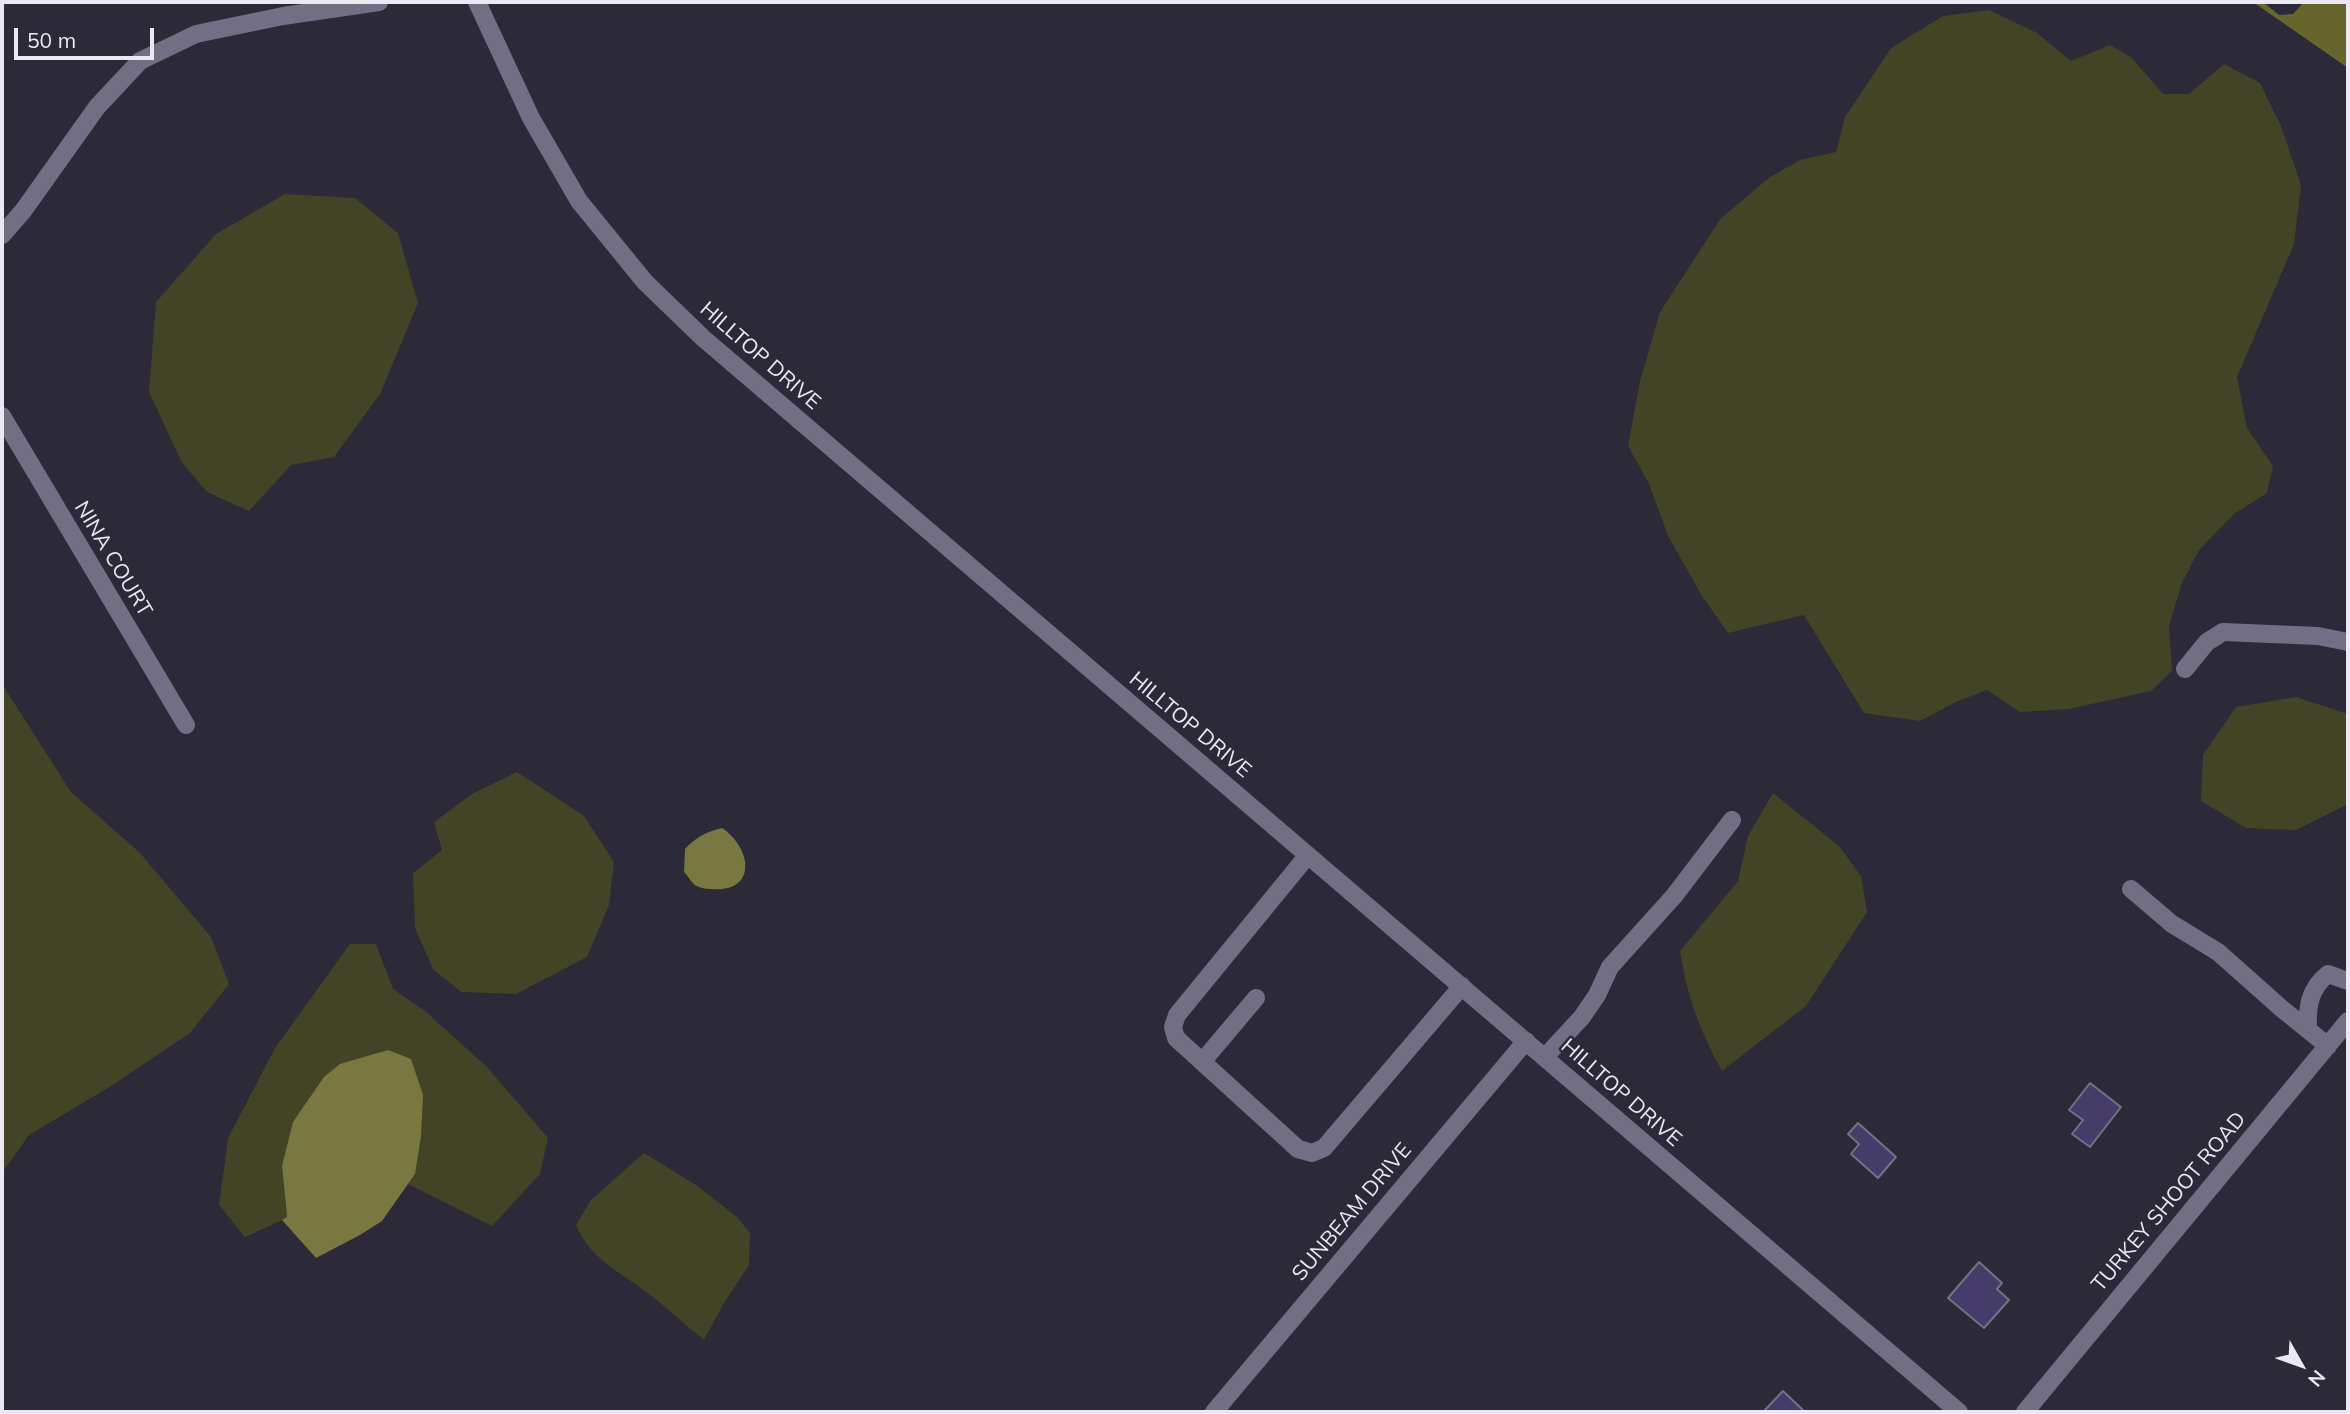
<!DOCTYPE html>
<style>
body{margin:0}
#map{position:relative;width:2350px;height:1414px;overflow:hidden;background:#2c2939;font-family:Mulish,sans-serif}
canvas{display:block}
.frame{position:absolute;inset:0;border:4px solid #e9e8f3;pointer-events:none}
.north{position:absolute;left:2266px;top:1330px;width:70px;height:70px;-webkit-text-stroke:5px #2c2939;paint-order:stroke;rotate:130deg;font-size:19px;font-weight:700;line-height:28px;text-align:center;color:#e9e8f3}
.north::after{content:'';display:block;margin:auto;width:24px;height:32px;background:#e9e8f3;clip-path:polygon(50% 0,100% 100%,50% 72%,0 100%)}
.scale{position:absolute;left:14px;top:28px;width:140px;height:32px;box-sizing:border-box;border:4px solid #e9e8f3;border-top:0;padding-left:9px;font-size:21px;line-height:24px;white-space:nowrap;color:#e9e8f3;-webkit-text-stroke:5px #2c2939;paint-order:stroke}
</style>
<div id="map">
<canvas width="2350" height="1414"></canvas>
<div class="frame"></div>
<div class="north">N</div>
<div class="scale">50 m</div>
</div>
<script>
const ctx = document.querySelector('canvas').getContext('2d');
ctx.lineJoin = 'round';
function fill(path, color) {
  ctx.fillStyle = color;
  ctx.fill(path, 'evenodd');
}
function strokePath(path, color, width, dash) {
  ctx.strokeStyle = color;
  ctx.lineWidth = width;
  ctx.lineCap = dash ? 'butt' : 'round';
  ctx.setLineDash(dash || []);
  ctx.stroke(path);
}
function write(font, color, halo, rows, align = 'center') {
  ctx.font = font + ' Mulish,sans-serif';
  ctx.lineWidth = 5;
  ctx.setLineDash([]);
  ctx.textBaseline = 'middle';
  ctx.strokeStyle = halo;
  ctx.fillStyle = color;
  for (const [text, x, y, turn = 0] of rows) {
    ctx.save();
    ctx.translate(x, y);
    ctx.rotate((+turn || 0) * Math.PI / 180);
    ctx.textAlign = isNaN(turn) ? turn : align;
    if (halo) ctx.strokeText(text, 0, 0);
    ctx.fillText(text, 0, 0);
    ctx.restore();
  }
}
fill(new Path2D(`
 M1989 10 2037 33 2071 61 2110 45 2131 57 2163 94H2189L2224 64 2260 83 2281 126 2301 185 2294 244 2237 377 2247 428 2273 466 2267 493 2234 514 2199 550 2182 583 2169 625 2172 671 2151 691 2069 709 2020 712 1987 690 1956 702 1920 721 1864 713 1804 615 1728 633 1702 596 1668 536 1649 484 1628 446 1640 381 1660 312 1721 218 1770 177 1800 160 1836 152 1845 117 1891 48 1943 16Z
 M285 194 355 198 398 233 418 303 380 394 334 457 291 465 249 511 207 492 181 461 149 392 156 302 216 234Z
 M2 684 71 792 140 853 211 937 229 984 190 1033 108 1088 29 1135 2 1173Z
 M2296 697 2348 714V804L2296 830 2246 828 2201 801 2203 755 2236 707Z
 M517 772 584 816 614 862 609 905 587 957 516 994 461 992 433 969 415 928 413 873 442 850 434 822 472 794Z
 M1773 793 1839 846 1861 876 1867 912 1806 1006 1722 1071C1699 1028 1688 1000 1680 951L1738 881 1748 836Z
 M350 944H376L393 989 425 1011 487 1067 548 1138 540 1174 492 1226 408 1184 415 1174 282 1166 287 1218 245 1237 219 1205 228 1138 275 1048Z
 M644 1153 696 1185 737 1217 750 1233 749 1265 724 1303 704 1340C683 1323 663 1304 641 1288 614 1269 589 1256 576 1225L591 1200Z`), '#434325');
fill(new Path2D(`
 M2253 2H2263L2279 15 2293 14 2304 2H2348V68Z`), '#66652d');
fill(new Path2D(`
 M722 828C752 848 758 893 711 889 706 889 700 888 695 885 691 882 688 876 684 872L685 849C696 837 706 832 722 828Z
 M388 1050 411 1059 423 1095 421 1136 415 1174 382 1221 360 1235 316 1258 282 1220 287 1217 282 1166 293 1122 324 1077 340 1064Z`), '#797840');
const building = new Path2D(`
 M2090 1083 2121 1107 2090 1147 2072 1134 2083 1120 2069 1110Z
 M1858 1123 1896 1157 1878 1178 1851 1154 1859 1144 1848 1134Z
 M1979 1262 2002 1283 1997 1289 2009 1300 1984 1328 1948 1298Z
 M1783 1391 1805 1412H1763Z`);
fill(building, '#463c6a');
strokePath(building, '#747184', 2);
strokePath(new Path2D(`
 M477 2 531 118 579 201 645 282 703 338 1959 1412
 M2 235 23 211 97 107 140 61 196 34 283 16 379 2
 M2 416 186 725
 M2185 669 2207 642 2223 632 2318 636 2348 642
 M1308 855 1177 1015 1173 1027 1176 1038 1298 1149 1312 1153 1324 1148 1462 986
 M2131 889 2172 924 2218 952 2281 1008 2328 1046
 M2308 1030C2307 1007 2309 989 2328 974L2348 981
 M1545 1057 1582 1017 1597 995 1610 967 1674 896 1732 820
 M1202 1062 1256 998
 M1214 1412 1526 1041
 M2025 1412 2348 1021`), '#726f85', 18);
write('21px', '#e9e8f3', '#2c2939', [
 ["HILLTOP DRIVE",760,356,41],
 ["NINA COURT",113,559,59],
 ["HILLTOP DRIVE",1190,725,40],
 ["HILLTOP DRIVE",1621,1093,41],
 ["TURKEY SHOOT ROAD",2169,1202,-50],
 ["SUNBEAM DRIVE",1352,1212,-50]
]);
</script>
